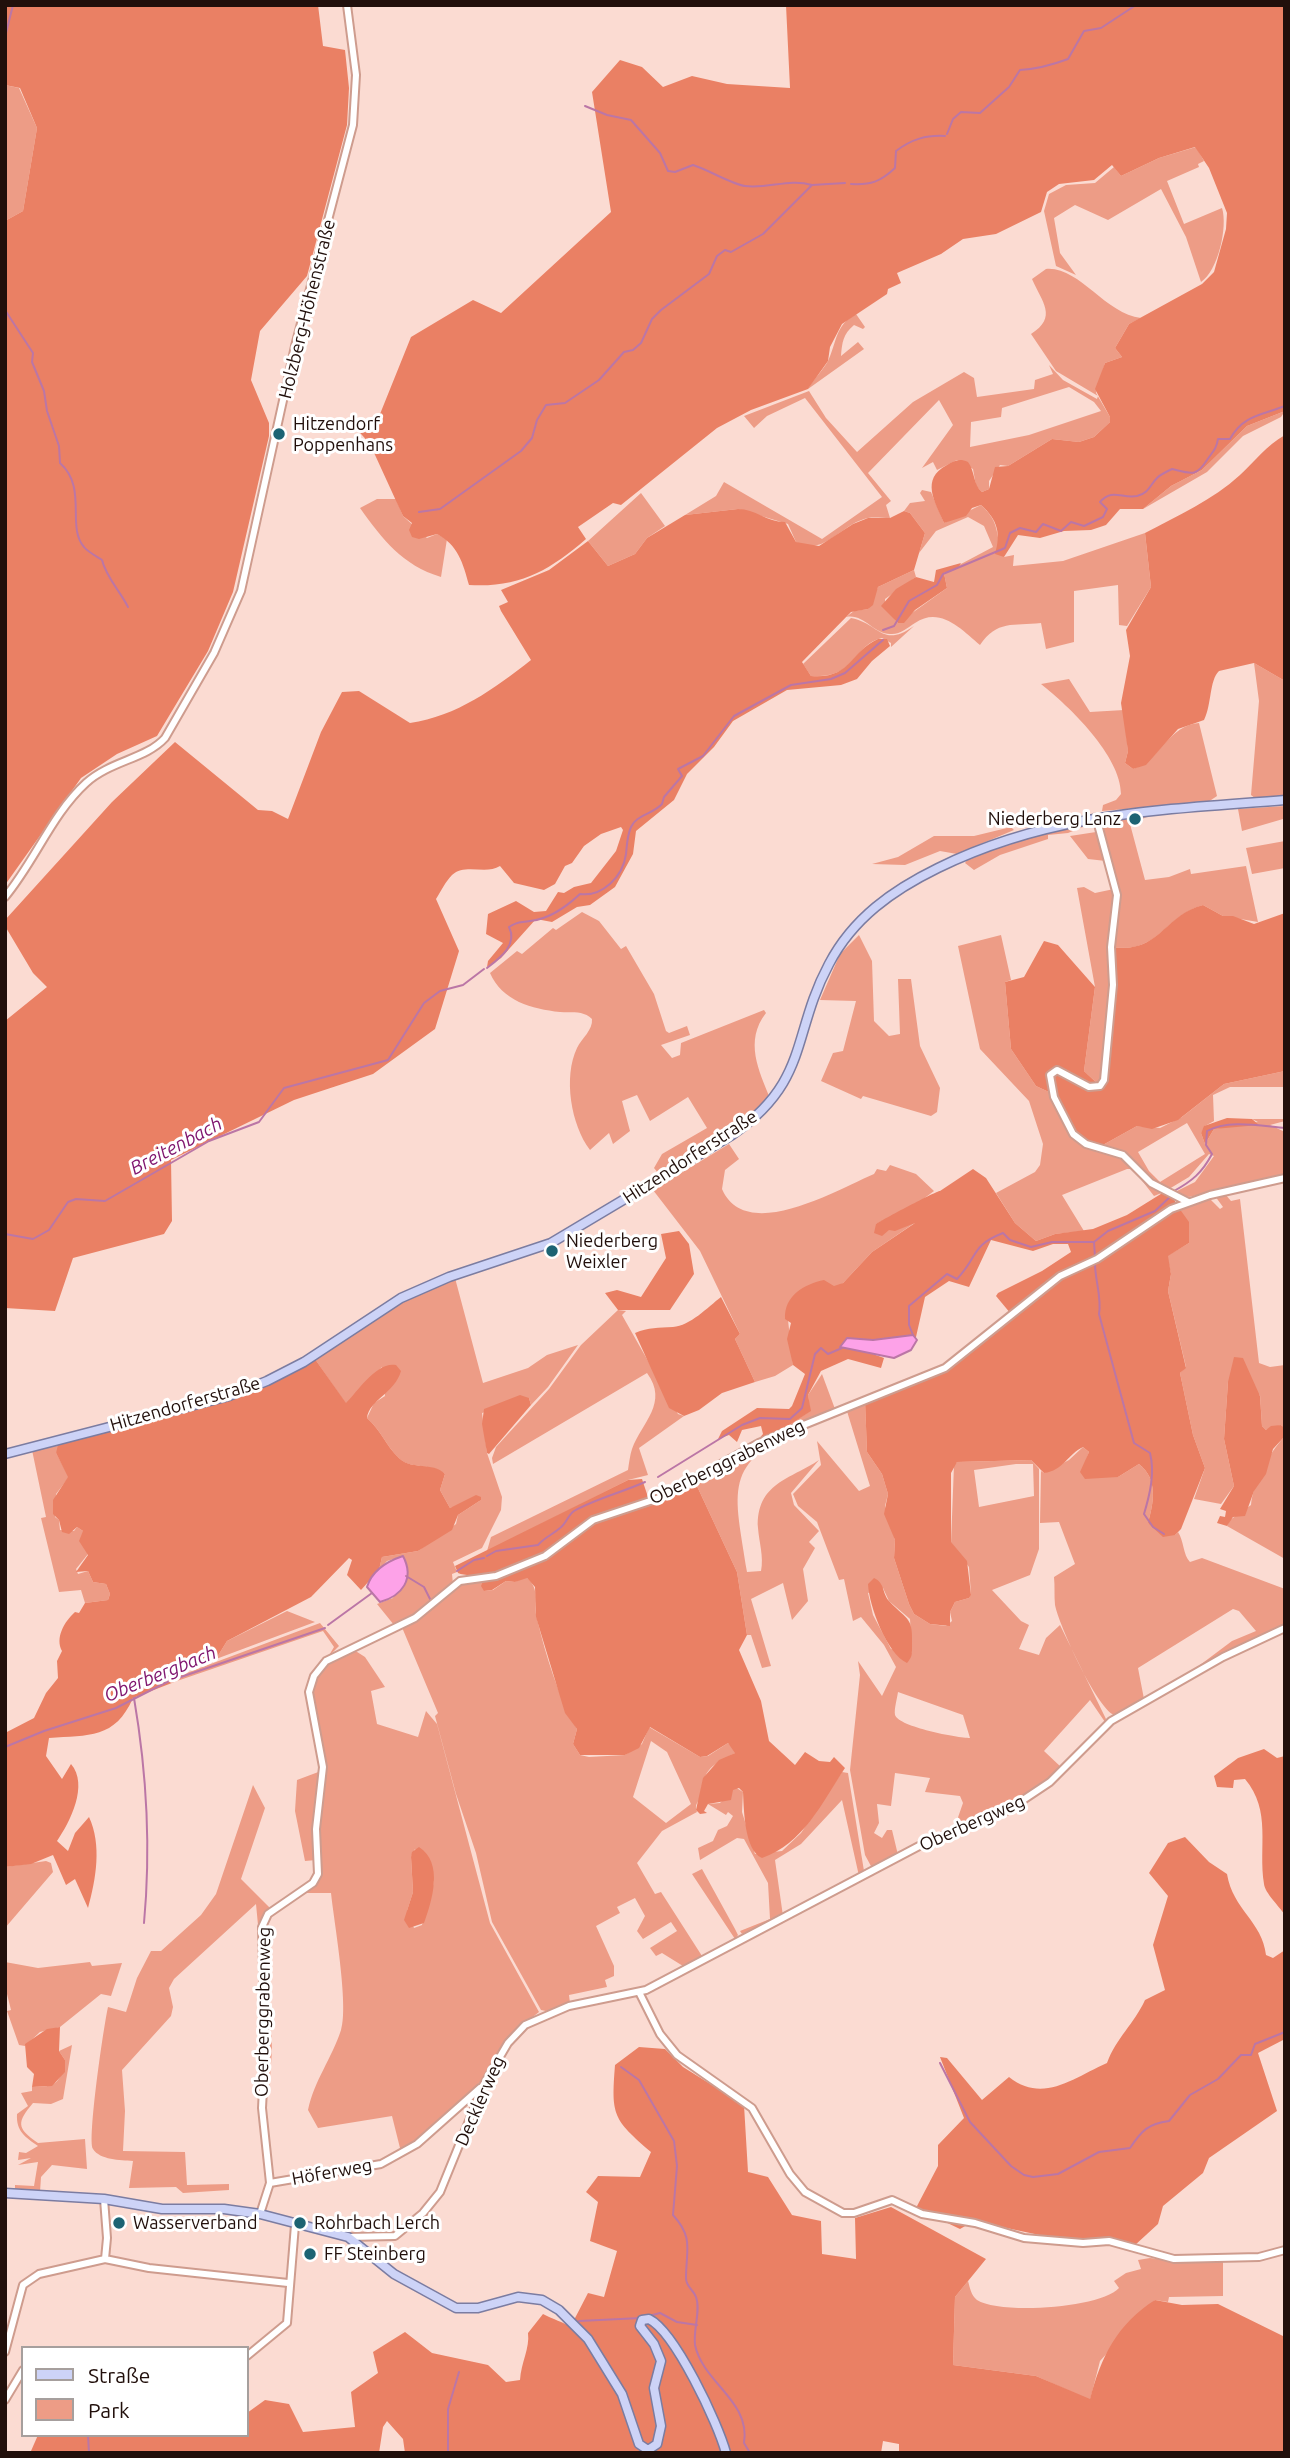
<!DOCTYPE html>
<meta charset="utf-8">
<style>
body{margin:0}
#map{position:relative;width:1290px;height:2458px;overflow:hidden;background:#fbdbd2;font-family:Ubuntu,sans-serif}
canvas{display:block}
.frame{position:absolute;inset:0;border:7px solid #210f0b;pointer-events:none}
.legend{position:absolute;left:21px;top:2346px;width:228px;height:91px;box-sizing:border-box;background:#fff;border:2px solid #a69f9d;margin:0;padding:9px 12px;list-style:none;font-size:21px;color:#210f0b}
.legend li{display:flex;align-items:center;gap:14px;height:35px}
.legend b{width:35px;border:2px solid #a69f9d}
</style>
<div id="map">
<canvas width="1290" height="2458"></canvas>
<div class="frame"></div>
<ul class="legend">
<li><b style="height:9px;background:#cdd3f7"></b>Straße</li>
<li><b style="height:19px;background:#ed9c86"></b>Park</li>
</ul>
</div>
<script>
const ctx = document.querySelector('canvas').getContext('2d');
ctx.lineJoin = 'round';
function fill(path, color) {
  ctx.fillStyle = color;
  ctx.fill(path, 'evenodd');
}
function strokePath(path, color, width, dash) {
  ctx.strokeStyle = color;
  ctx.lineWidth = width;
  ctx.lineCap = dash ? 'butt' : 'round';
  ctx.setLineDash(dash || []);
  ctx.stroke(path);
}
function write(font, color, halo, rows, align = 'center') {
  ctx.font = font + ' Ubuntu,sans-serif';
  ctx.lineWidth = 6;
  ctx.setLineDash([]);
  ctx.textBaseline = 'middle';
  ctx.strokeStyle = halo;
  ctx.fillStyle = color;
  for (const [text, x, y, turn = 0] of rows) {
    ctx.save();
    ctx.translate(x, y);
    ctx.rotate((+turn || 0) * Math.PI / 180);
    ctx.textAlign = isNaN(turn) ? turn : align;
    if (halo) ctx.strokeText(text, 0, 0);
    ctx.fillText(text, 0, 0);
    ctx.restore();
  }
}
fill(new Path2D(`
 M5 85 19 88 37 128 23 211 5 221Z
 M1196 147 1204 161 1198 164 1199 167 1167 181 1184 224 1222 208C1228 227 1218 271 1201 282L1186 237 1161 189 1108 220 1075 205 1054 218 1060 253 1076 275 1056 266 1044 211 1049 194 1066 185 1095 183 1114 167 1121 176 1159 158Z
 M1046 269C1079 266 1105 314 1141 318L1129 324 1115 348 1122 357 1105 363 1096 393 1110 417V422L1094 437 1079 442 1052 439 1008 466 1000 465 989 481V489L982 492 976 486 973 469 957 460 937 470 933 462 922 468 953 425 939 400 868 473 891 501 886 505 890 518C883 518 874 517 868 518 842 523 823 558 796 542L788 524 738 509 685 515 716 496 724 482 822 539 882 497 805 398 767 416 754 428 744 416 809 391 826 418 857 452 913 402 964 372 974 378 977 397 1034 389 1035 380 1053 374 1049 365 1063 380 1097 399 1098 396 1056 371 1031 334C1058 317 1042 302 1032 279ZM1069 387 1094 402 1101 411 1029 435 970 447 971 422 1001 417 1002 408Z
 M856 314 865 327 863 329 854 325C843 334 842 343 841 356L858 342 864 349 808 389C814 379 823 370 828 361 837 342 835 325 856 314Z
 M1285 411 1281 417 1243 436 1207 472 1143 509 1171 486 1202 470 1247 426Z
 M922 490 931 492 944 523 981 505C1002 524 994 535 1004 557L1014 555 1013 566 1063 561 1145 533 1151 587 1127 626 1119 625 1118 585 1074 591V642L1046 649 1041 623C1013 626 997 620 980 645 961 629 940 606 915 623 907 628 900 635 890 634 874 634 863 613 846 617L854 611 868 609 878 587 914 570 916 577 885 599V608L898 623 947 588 944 573 993 547 984 526 968 517 936 531 919 553 925 533 910 513 904 511 910 503 925 501 920 493Z
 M641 493 665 526 647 538 635 554 608 566 588 541Z
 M377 499H396L403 516 427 538 437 534 447 539 441 577C402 565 383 540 360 508Z
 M851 618C879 623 882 649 914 626L891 647V643L882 638C852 645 857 679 811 676L803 664Z
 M1254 663 1285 681V797L1256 799 1251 795 1259 701Z
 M1069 679 1090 712 1124 710 1128 751 1125 763 1133 769C1160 760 1169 725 1199 723L1217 796 1208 802 1102 811 1103 805 1116 800 1121 794C1121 756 1069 706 1041 684Z
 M1285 806 1283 819 1242 831 1238 809Z
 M1147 817 1130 824 1145 880 1169 877 1190 869 1191 874 1246 866 1258 922 1223 916 1203 905C1164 916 1159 954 1113 947L1118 889 1100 822Z
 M1093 823 1068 833 1048 835V839L1000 855 974 870 965 863 967 860 1030 836Z
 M1011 827 1014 830 957 854 940 851 905 865 872 864 898 857 934 836H974Z
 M1096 832 1097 833 1106 861 1088 859 1070 836Z
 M1285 841V868L1252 874 1246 848Z
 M1084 887 1095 893 1114 889 1115 895 1102 1080 1099 1085 1084 1071 1095 987 1077 888Z
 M582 912 599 921 621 949 626 946 654 994 666 1031 669 1033 687 1026 690 1035 661 1045 672 1058 680 1055 681 1043 764 1010 766 1013C744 1041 759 1071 770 1098L742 1125 659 1174 654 1168 662 1154 707 1128 688 1097 650 1121 637 1095 622 1101 630 1131 613 1144 609 1133 590 1150C571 1125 563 1077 577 1048 582 1038 593 1030 592 1019 583 1010 571 1013 560 1012 532 1009 502 1001 490 973L517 951 522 954 553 928 556 930Z
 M859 935 872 961 874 1021 889 1036 900 1034 898 979H911L920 1046 940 1088 937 1112 931 1116 863 1096 861 1099 821 1081 833 1053 843 1051 856 1001 820 1000 840 954Z
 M1001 935 1011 980 1005 982 1011 1049 1036 1086 1051 1093 1072 1136 1123 1156 1164 1192 1154 1196 1133 1169H1127L1062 1195 1084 1231 1055 1234 1036 1241 1015 1223 996 1193 1035 1172 1040 1165 1043 1144 1029 1101 980 1049 958 946Z
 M1285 1071V1087H1230L1213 1095 1214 1121 1205 1126 1201 1133 1205 1144 1214 1129 1258 1122 1252 1119H1285V1121L1270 1125 1285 1132V1176L1189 1197 1175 1192 1195 1182 1214 1156 1209 1154 1189 1177 1169 1189 1157 1184 1126 1154 1101 1146 1137 1126 1160 1128 1182 1117 1224 1084ZM1187 1123 1205 1154 1160 1182 1149 1171 1138 1152Z
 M729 1144 739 1159 725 1170 722 1189C746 1244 836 1190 874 1174L877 1169 886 1171 890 1165 916 1174 934 1191 918 1203 876 1224 889 1230 916 1222 872 1252 843 1283 788 1320 793 1365 775 1376 755 1382 735 1339 740 1334 700 1251 653 1190Z
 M1225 1194 1231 1201 1240 1199 1259 1363 1270 1367 1285 1365V1428L1281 1425 1266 1430 1262 1426 1260 1395 1228 1382 1224 1439 1234 1486 1221 1504 1194 1499 1205 1468 1193 1435 1180 1373 1186 1367 1168 1291 1171 1274 1167 1256 1189 1243 1179 1208 1209 1198 1220 1209 1223 1207 1215 1196Z
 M455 1278 483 1383 528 1368 547 1355 578 1345 548 1387 531 1405 529 1398 482 1413 487 1453 502 1497 501 1510 482 1548 453 1562 457 1572 452 1574 453 1584 418 1614 394 1625 377 1604 393 1598 404 1556 387 1561 379 1570 382 1557 418 1551 456 1524 458 1515 481 1500 450 1508 440 1490 445 1474C429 1462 411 1470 399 1458 386 1446 381 1430 367 1418L374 1403 385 1396 382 1367 346 1404 315 1359 395 1305Z
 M618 1310 626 1311 622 1315 678 1414 684 1416 639 1448 648 1475 628 1480 487 1551 491 1537 628 1470C629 1463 630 1455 632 1449 642 1422 669 1403 647 1373L493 1464 492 1458 496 1447 549 1389 581 1345Z
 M822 1374 835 1409 780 1431 810 1411 808 1395Z
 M865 1400 867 1452 882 1474 888 1494 885 1506 895 1540 894 1558 909 1604 914 1614 930 1624 946 1626 952 1621 950 1612 955 1602 969 1598 971 1594 969 1567 951 1543 954 1465 957 1462 1031 1460 1039 1469V1549L1030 1575 992 1590 1021 1621 1029 1625 1019 1649 1039 1655 1046 1638 1060 1625 1106 1719 1105 1722 1090 1700 1044 1751 1062 1768 1024 1798 961 1826H955L963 1803 960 1796 925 1792 930 1778 895 1773 891 1806 877 1804 879 1823 874 1833 882 1838 887 1830H892L898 1855 872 1868 865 1855 850 1770 860 1675 858 1661 882 1696 896 1667 884 1645 861 1617 853 1621 844 1579 839 1580 817 1522 798 1506 793 1494 821 1465 817 1441 859 1491 870 1486 846 1408ZM1016 1464H1033L1034 1496 979 1507 974 1470ZM883 1588 889 1601 910 1619 912 1653 891 1649 873 1615 868 1593ZM898 1692 963 1715 970 1738C958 1738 899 1727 895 1715 894 1709 897 1699 898 1692Z
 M805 1426 807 1427C720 1462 735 1491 747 1572L761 1571C764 1557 759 1542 758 1528 756 1483 791 1479 819 1460L791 1493 794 1505 819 1531 809 1542 815 1548 803 1569 808 1601 792 1620 783 1583 751 1599 771 1666 762 1668 751 1635H747L737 1572 696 1484 698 1479 753 1448Z
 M1285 1436V1559L1227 1526 1230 1520 1251 1505C1253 1483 1269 1453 1285 1436Z
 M63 1442 56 1453 69 1477 56 1494 55 1517 59 1520 60 1530 74 1531 77 1527 83 1531 88 1554 76 1569 78 1574 88 1571 93 1582 106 1584 110 1594 108 1600 85 1603 81 1590 59 1592 41 1518 46 1517 32 1450Z
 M1083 1447 1089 1452 1086 1460 1118 1477 1139 1464C1158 1479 1154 1502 1148 1523L1175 1535 1178 1532C1184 1541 1183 1555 1190 1562L1202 1558 1285 1589V1625L1192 1671 1232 1641 1256 1631 1239 1611 1233 1609 1138 1668 1144 1699 1114 1715C1096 1707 1059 1625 1055 1605 1054 1596 1055 1586 1054 1577L1075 1564 1059 1522 1040 1523 1041 1471 1044 1473 1069 1460Z
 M522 1578H527C541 1590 533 1604 537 1619 546 1656 558 1696 577 1729L573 1744 580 1755 589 1757 625 1755 642 1744 649 1727 700 1757 708 1756 728 1743 735 1750V1753C711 1766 705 1767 700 1796 698 1804 694 1804 697 1812L662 1831 637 1863 655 1894 661 1892 702 1956 683 1966 662 1953 656 1956 650 1948 677 1931 671 1922 643 1939 637 1931 645 1916 635 1898 617 1907 620 1913 596 1926 614 1966V1976L605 1980 607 1987 569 1995 570 2003 546 2011 541 2010 492 1922 476 1853 456 1794 435 1716 438 1713 401 1625 458 1584 484 1579V1591L493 1590 506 1581 515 1582ZM651 1741 667 1752 691 1804 666 1823 633 1797Z
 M287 1611 315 1622 216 1659 227 1641Z
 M320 1623 339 1646 328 1657 334 1647 323 1631 177 1681 176 1677Z
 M354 1650 365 1657 385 1687 371 1691 377 1724 418 1737 426 1711 437 1724 490 1923 539 2012 511 2034 474 2091 401 2152 392 2116 318 2128 308 2110C314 2081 332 2058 341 2030 349 2005 334 1922 331 1893H300L317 1883 321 1876 318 1829 325 1771 311 1692 315 1677 327 1662ZM415 1849 434 1882 422 1925 414 1928 407 1911 413 1892 411 1857Z
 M321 1771 316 1860 305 1861 295 1811 297 1780Z
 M842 1772 848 1773 864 1871 859 1876 842 1800 801 1844 775 1860 783 1916 742 1934 740 1931 770 1919 768 1883 744 1839 737 1838 700 1860 698 1848 713 1841 718 1830 727 1826 733 1816 728 1812 726 1815 708 1804 720 1803 735 1787 743 1792 742 1812 755 1854 782 1851 801 1833Z
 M253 1785 265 1808 241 1879 271 1909 258 1925 256 1904 174 1979 169 1988 173 2007 171 2016 122 2070 125 2111 123 2151 185 2152 187 2185 229 2184V2190L183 2193 176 2187 129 2188 133 2161C120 2160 100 2160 93 2149 87 2140 104 2024 108 2007L126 2012 137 1978 151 1951H161L201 1915 216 1894Z
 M46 1861 51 1863 53 1872 5 1928V1867Z
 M702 1869 735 1929 738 1935 735 1939 692 1874Z
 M267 1919 272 2050 269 2092H265L264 1932Z
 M5 1962 38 1968 90 1962 92 1966 122 1963 111 1996 101 1994 60 2027 40 2032 25 2046 19 2045 7 2011 11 2010 5 1986Z
 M72 2045 63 2099 51 2104 33 2103C17 2122 16 2128 38 2143L85 2139 87 2169 52 2165 41 2177 40 2192 15 2191V2185L34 2186 38 2162 18 2165 31 2158 18 2160 19 2152 26 2153 38 2146C25 2137 16 2131 17 2114L28 2106 21 2093 32 2091V2087C56 2087 60 2084 65 2060L59 2051Z
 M1150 2258 1191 2263 1223 2262V2296L1169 2297 1168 2302 1155 2300 1100 2361 1090 2400 1036 2376 953 2365 955 2297 968 2281C970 2288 971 2295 977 2300 1000 2315 1101 2308 1119 2288L1114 2281 1126 2273 1141 2269 1138 2260Z`), '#ed9c86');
fill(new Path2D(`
 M5 5H318L323 46 345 50 349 88 347 125 307 276 260 331 251 380 269 423V436L233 592 208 651 157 736 117 754 81 778 5 885V221L23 211 37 128 20 88 5 85Z
 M786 5H1285V411L1247 426 1202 470 1171 486 1143 509H1120L1106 525 1091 530 1064 531 1040 538 1018 535 1004 557 995 554C1001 534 998 520 981 505L972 508 966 516 944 523C935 502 920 479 947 465 954 461 959 458 968 462 975 471 973 485 982 492L989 489 995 467 1008 466 1052 439 1079 442 1094 437 1110 422V417L1095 389 1105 363 1122 357 1115 348 1129 324 1202 284 1214 272 1226 229 1227 213 1209 168 1195 147 1159 158 1121 176 1112 165 1094 180 1059 184 1047 192 1041 212 996 234 963 239 941 254 897 273 901 283 888 289 887 294 842 324 830 347 828 361 808 389 751 410 717 428 621 505 613 503 578 527 586 539C549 571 519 588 469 585 463 563 458 545 437 534L419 539 412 537 409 530 412 523 403 516 370 444 354 426 378 419 411 337 473 300 501 313 611 212 592 92 620 60 642 67 663 87 692 76 727 84 790 88Z
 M1285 435V681L1254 663 1219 671C1209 681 1212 704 1204 720L1178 729 1146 765 1133 769 1125 763 1128 751 1121 703 1130 656 1126 630 1151 587 1145 533C1177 516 1213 500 1240 475 1256 460 1266 446 1285 435Z
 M738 509C755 509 767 522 785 522L796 542 819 546 853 524 868 518H890L904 511 910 513 925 533 914 570 878 587 873 605 868 609 851 612 802 662 811 676C852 679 849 652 878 639H887L890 646 872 661 857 679 841 685 787 690 733 721 714 747 687 774 674 800 636 831 633 854 615 887 590 905 577 907 552 922 536 919 501 958 487 967 488 961 503 943 486 934 488 914 516 901 534 912 546 911 558 892 564 893 574 887 591 883 616 851 623 830 621 827 601 834 584 846 572 863 565 866 555 884 544 890 514 883 500 866C486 875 465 863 452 875 446 881 441 891 436 899L459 951 435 1029 373 1074 294 1100 171 1160 172 1221 164 1234 73 1258 55 1311 5 1308V1021L47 987 33 973 5 926V920L112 802 175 742 258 810 272 811 288 819 321 732 342 692 359 691 410 723C457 716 494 689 531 660L501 611 499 606 508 602 501 590 549 570 588 541 608 566 635 554 647 538 685 515Z
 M961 563 958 568 944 573 947 588 915 610 904 623H898L881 606 896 589 916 577 934 582 936 570Z
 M1203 905 1223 916H1233L1254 924 1285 913V1071L1224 1084 1178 1120 1152 1129 1137 1126 1101 1146C1096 1145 1090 1144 1085 1141 1067 1131 1047 1090 1056 1072 1070 1079 1088 1095 1103 1086L1113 947C1159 954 1164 915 1203 905Z
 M1044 941 1058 945 1095 987 1084 1071 1099 1085 1093 1086 1054 1068 1051 1093 1036 1086 1011 1049 1005 982 1024 977Z
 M1227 1118 1252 1119 1259 1125 1214 1129 1205 1144 1201 1133 1204 1126Z
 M973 1169 986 1178 1015 1223 1036 1241 1055 1234 1093 1229 1127 1215 1164 1192 1173 1197 1177 1205 1096 1258 1071 1268 1011 1314 996 1296 998 1293 1042 1271 1071 1252 1068 1244H1053L1033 1251 991 1240 969 1287 949 1281 925 1297 916 1337 873 1340 847 1338 844 1348 859 1349 884 1358 881 1368 848 1359 821 1371 808 1395 811 1411 780 1431 757 1441 763 1434 761 1426 742 1430 737 1442 729 1435 718 1439 722 1431 757 1408 789 1409 792 1406 805 1374 793 1365 787 1339 791 1323 785 1319C784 1295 805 1284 824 1280L834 1286 843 1283 872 1252 915 1223 895 1231 889 1230 882 1236 874 1233 876 1224C882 1220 936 1191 940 1191Z
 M1179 1208 1189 1222V1243L1168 1256 1171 1274 1168 1291 1186 1368 1180 1373 1193 1435 1205 1468 1181 1529 1175 1535 1163 1537 1148 1523C1154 1502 1158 1479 1139 1464L1118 1477 1085 1479 1080 1472 1089 1452 1083 1447C1068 1454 1063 1471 1044 1473L1031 1460 957 1462 951 1473V1542L967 1561 971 1595 969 1598 955 1602 950 1612V1626L930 1624 914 1614 909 1604 894 1558 895 1540 884 1514 888 1494 882 1474 867 1452 865 1401 946 1370 1050 1285Z
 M679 1231 689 1244 694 1274 670 1310H618L605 1293 617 1290 641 1297 666 1258 661 1234Z
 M721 1297 740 1334 735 1339 755 1382 722 1393 699 1410 684 1416 669 1408 635 1333C649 1327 658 1328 673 1327 690 1326 708 1307 721 1297Z
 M1234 1357 1243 1358 1260 1396 1262 1426 1266 1430 1271 1426 1281 1425 1285 1428V1436L1273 1449 1266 1474 1254 1491 1245 1516 1233 1517 1227 1526 1217 1523 1220 1516 1225 1517 1226 1511 1220 1509 1234 1486 1224 1439 1228 1382Z
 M315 1359 346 1403C358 1391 377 1361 396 1365L401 1371C395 1393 369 1400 367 1418 381 1430 386 1446 399 1458 413 1471 432 1461 445 1474L440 1490 450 1508 476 1495 481 1497V1500L458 1515 452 1530 418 1551 382 1557 379 1570 361 1590 347 1575 352 1560 349 1558 311 1597 227 1641 216 1659 176 1674 177 1681 133 1698C115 1739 89 1735 49 1738L46 1756 62 1779 71 1764C89 1785 70 1822 57 1841L68 1851 75 1833 89 1817C102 1845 96 1879 88 1908L75 1879 66 1885 53 1855 31 1864 5 1867V1733L34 1718 46 1693 58 1678 57 1661 62 1651C55 1638 64 1622 75 1612L79 1613 85 1603 108 1600 110 1594 106 1584 93 1582 88 1571 76 1572 88 1555 79 1541 83 1531 77 1527 69 1534 62 1532 59 1520 53 1514V1500L68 1477 56 1453 58 1445 240 1396 281 1379Z
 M520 1395 529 1398 531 1405 489 1454 487 1453 482 1424 484 1409Z
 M642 1479 649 1500C629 1506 606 1511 588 1521 576 1527 570 1537 560 1546 543 1560 478 1582 458 1573L455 1566 628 1480Z
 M698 1479 696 1484 737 1572 747 1635 739 1650 761 1701 769 1741 795 1765 805 1752 819 1761 830 1762 834 1757 845 1768C822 1803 803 1844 762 1858 744 1850 744 1809 743 1792L739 1788 733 1790 731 1800 708 1804 704 1811 707 1813 700 1814 696 1810 703 1778 719 1760 735 1753 728 1743 707 1756 700 1757 650 1727 639 1748 625 1755H580L573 1744 577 1729 565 1713 536 1617 535 1587 527 1578 515 1582 506 1581 492 1590 484 1591 481 1586 484 1579 546 1557 560 1550 585 1526Z
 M874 1578C885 1583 882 1593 889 1601 909 1622 913 1616 912 1648 912 1655 912 1657 907 1663 887 1654 869 1606 868 1584Z
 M1264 1749 1277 1758 1285 1756V1915C1279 1906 1265 1893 1264 1884 1258 1847 1272 1811 1245 1779L1234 1780 1233 1788 1217 1787 1214 1776 1238 1758Z
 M1185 1837 1209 1862 1227 1874C1233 1910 1262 1921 1266 1955L1273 1958 1285 1950V2039L1258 2053 1277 2111 1209 2158 1203 2173 1163 2206 1158 2224 1134 2246 1118 2247 1044 2236 974 2221 960 2229 916 2208 938 2166V2145L964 2118 940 2057 947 2058 982 2100 1009 2077C1043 2104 1073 2078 1107 2063 1116 2038 1134 2024 1145 2000L1165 1990 1153 1945 1168 1896 1149 1873 1168 1843Z
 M419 1847C444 1863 432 1901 424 1923L409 1928 404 1920 413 1892 411 1857 412 1852Z
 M60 2027 59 2051 65 2060V2072L52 2086 32 2087 34 2074 27 2067 25 2044 47 2029Z
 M639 2047 665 2049 683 2067 744 2105 748 2172 768 2177 792 2215 821 2221 822 2254 856 2259 855 2218 891 2207 986 2259 955 2297 953 2365 1036 2376 1090 2399C1101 2357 1117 2324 1155 2300L1182 2305 1218 2304 1285 2337V2453H899V2444L883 2441 881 2453H729L717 2419 669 2332 658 2321 638 2320 657 2358V2436L651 2446 643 2445 632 2410 574 2320 588 2293 604 2297 617 2251 590 2241 598 2202 586 2192 598 2176 640 2177 651 2152C613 2119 611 2116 615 2065Z
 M543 2314C552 2319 564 2322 572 2328 606 2354 626 2411 641 2450L660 2443 656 2388 662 2372 644 2325 649 2323C683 2350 709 2412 724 2453H405L403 2439 387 2421 383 2427 379 2453 31 2451 38 2435H247V2413L265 2400 289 2404 303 2432 355 2427 351 2392 378 2373 373 2352 405 2332 432 2353 488 2365 506 2382 520 2380C521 2363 530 2348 528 2333Z`), '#ea8064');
const water = new Path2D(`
 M913 1335 917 1340 911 1350 894 1358 840 1347 847 1338 873 1340Z
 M403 1556C415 1579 402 1596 380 1602L367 1587C372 1570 388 1561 403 1556Z`);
fill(water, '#fda2e8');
strokePath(water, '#bb76a6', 2);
strokePath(new Path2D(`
 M5 37 13 5
 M5 47V53
 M585 106 607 115 631 120 660 153 668 171 675 172 693 165C709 170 731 184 745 186 769 189 789 178 812 185
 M947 134 953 119 961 112 980 113 1009 87 1020 70C1037 69 1052 65 1068 59L1084 31 1101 28 1136 5
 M851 184C871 185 880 182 895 168L896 151C912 139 926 135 945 136
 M5 310 33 353 32 362 44 391 47 411 59 446 60 463C88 488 66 526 84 547 88 552 96 556 102 560 106 577 120 591 128 607
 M419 512 440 509 521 451 532 438 537 420 546 405 565 403 599 380 624 352 633 350 641 343 652 319 661 310 709 274 717 256 725 250 731 252 763 234 812 185 845 183
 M883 630 894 626 909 601 937 585 943 574 1005 548 1010 533 1020 528 1036 532 1043 524 1061 531 1071 522 1084 526 1103 517 1107 509 1100 502C1112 488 1122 499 1137 496 1149 493 1150 485 1157 478 1161 474 1168 471 1172 469 1192 474 1196 477 1207 460 1213 451 1216 450 1218 439H1230C1243 415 1262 415 1285 406
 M487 968C500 958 518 945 509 927 518 921 520 923 530 921 550 919 566 907 580 894 602 897 623 877 626 854 627 845 627 836 631 827 636 815 653 814 662 804L664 797 682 776 678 769 703 756 734 716 791 685 831 679 845 673 883 640
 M1174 1191C1192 1181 1202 1173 1212 1154L1206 1145 1207 1131C1228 1119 1261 1126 1285 1128
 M5 1234 33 1239 49 1230 68 1202 76 1199 105 1201 209 1141 259 1122 284 1088 388 1060 424 1003 440 991 463 985 484 969
 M1094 1242 1095 1257
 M1095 1264C1095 1280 1102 1298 1099 1314L1134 1443 1150 1453C1155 1473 1150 1494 1144 1514L1153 1527 1164 1534
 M913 1335 909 1325V1306L947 1274 957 1279C979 1256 970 1246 1003 1233L1010 1240 1031 1247 1052 1242H1094L1108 1231 1155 1211 1171 1196
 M658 1477 742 1425 760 1418 790 1419 802 1408 815 1354 821 1348 828 1354 842 1348
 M487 1556 496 1551 538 1545C545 1537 552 1535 560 1528 566 1524 568 1515 574 1511 595 1499 623 1492 645 1482
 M457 1571 474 1560 484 1558
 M406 1576 424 1587 431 1601
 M328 1625 372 1593
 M134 1698C147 1774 151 1847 144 1923
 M5 1747 44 1731 116 1708 169 1681 325 1628
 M940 2063 970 2122 1011 2166 1024 2175 1033 2177 1058 2174 1099 2152 1130 2148C1142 2130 1148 2124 1169 2121L1190 2095 1218 2079 1241 2055H1251L1255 2044 1285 2032
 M621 2067 639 2080 674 2141 677 2166 673 2215C694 2238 686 2250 686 2278 686 2287 693 2289 696 2297 701 2310 693 2330 695 2345 703 2383 751 2401 744 2443L750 2453
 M649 2316 660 2313 677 2322 697 2325
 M579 2321 641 2318
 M88 2435 89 2453
 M448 2453V2409L459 2372`), '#bb76a6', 2);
const minor = new Path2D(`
 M1096 817 1117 895 1111 947 1113 985 1104 1080 1100 1086 1089 1087 1057 1070 1050 1075 1054 1097 1073 1134 1086 1144 1123 1155 1151 1183 1188 1202
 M5 897C35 861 52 814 86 783 110 761 146 759 165 738L214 653 241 591 295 346 353 125 356 75 347 5
 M639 1992 660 2034 677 2055 752 2108 790 2174 805 2192 843 2213H854L892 2200 922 2214 975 2223 1024 2238 1083 2243 1109 2241 1174 2259 1259 2257 1285 2250
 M270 2183 262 2108 265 2050 262 1927 268 1914 313 1883 318 1874 316 1829 323 1767 309 1692 314 1676 326 1661 415 1618 460 1581 496 1576 545 1556 593 1520 659 1498 759 1443 945 1368 1060 1276 1097 1259 1171 1209 1210 1195 1285 1178
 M104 2199 107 2238 105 2259
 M260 2214 270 2183 381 2164 417 2144 480 2088
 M348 2237 395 2236 423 2213 440 2192 484 2084 508 2043 525 2025 569 2006 646 1990 921 1845 1008 1810 1050 1782 1111 1721 1223 1657 1285 1628
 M5 2352 23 2285 39 2274 105 2259 149 2268 288 2283
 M247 2356 287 2323 295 2225
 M5 2400 23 2370`);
const major = new Path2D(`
 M5 1454 229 1396 267 1381 304 1362 401 1298 449 1277 551 1243 732 1135C810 1081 791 1035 829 964 853 918 893 890 938 868 1052 812 1162 810 1285 800
 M5 2193 104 2199 162 2209H224L260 2214 348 2237 394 2274 456 2308H478L518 2297 542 2300 559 2310 588 2339 622 2394 639 2444 648 2450 657 2444 661 2426 654 2388 661 2361 654 2344 640 2326 642 2320 649 2319C675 2332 718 2423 726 2453`);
strokePath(minor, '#ce9c8e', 10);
strokePath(major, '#7b7ca1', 11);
strokePath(minor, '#fff', 6);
strokePath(major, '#cdd3f7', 8);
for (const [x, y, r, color] of [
 [279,434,7,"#1c6373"],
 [1135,819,7,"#1c6373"],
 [552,1251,7,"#1c6373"],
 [119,2223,7,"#1c6373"],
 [300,2223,7,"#1c6373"],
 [310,2254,7,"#1c6373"]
]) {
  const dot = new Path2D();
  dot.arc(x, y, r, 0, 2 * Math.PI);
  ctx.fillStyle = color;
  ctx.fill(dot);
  strokePath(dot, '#fff', 2.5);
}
write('18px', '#210f0b', '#fff', [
 ["Holzberg-Höhenstraße",307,309,-76],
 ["Hitzendorferstraße",690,1157,-33],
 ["Hitzendorferstraße",185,1404,-16],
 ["Oberberggrabenweg",727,1462,-26],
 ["Oberbergweg",972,1823,-24],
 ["Oberberggrabenweg",263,2012,-89],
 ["Decklerweg",480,2101,-66],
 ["Höferweg",332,2172,-10]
]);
write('18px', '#210f0b', '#fff', [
 ["Hitzendorf",293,424],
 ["Poppenhans",293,445],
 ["Niederberg Lanz",1121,819,"right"],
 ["Niederberg",566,1241],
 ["Weixler",566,1262],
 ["Wasserverband",133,2223],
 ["Rohrbach Lerch",314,2223],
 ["FF Steinberg",324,2254]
], 'left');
write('italic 19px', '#811870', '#fff', [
 ["Breitenbach",176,1146,-28],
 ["Oberbergbach",160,1674,-22]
]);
</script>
